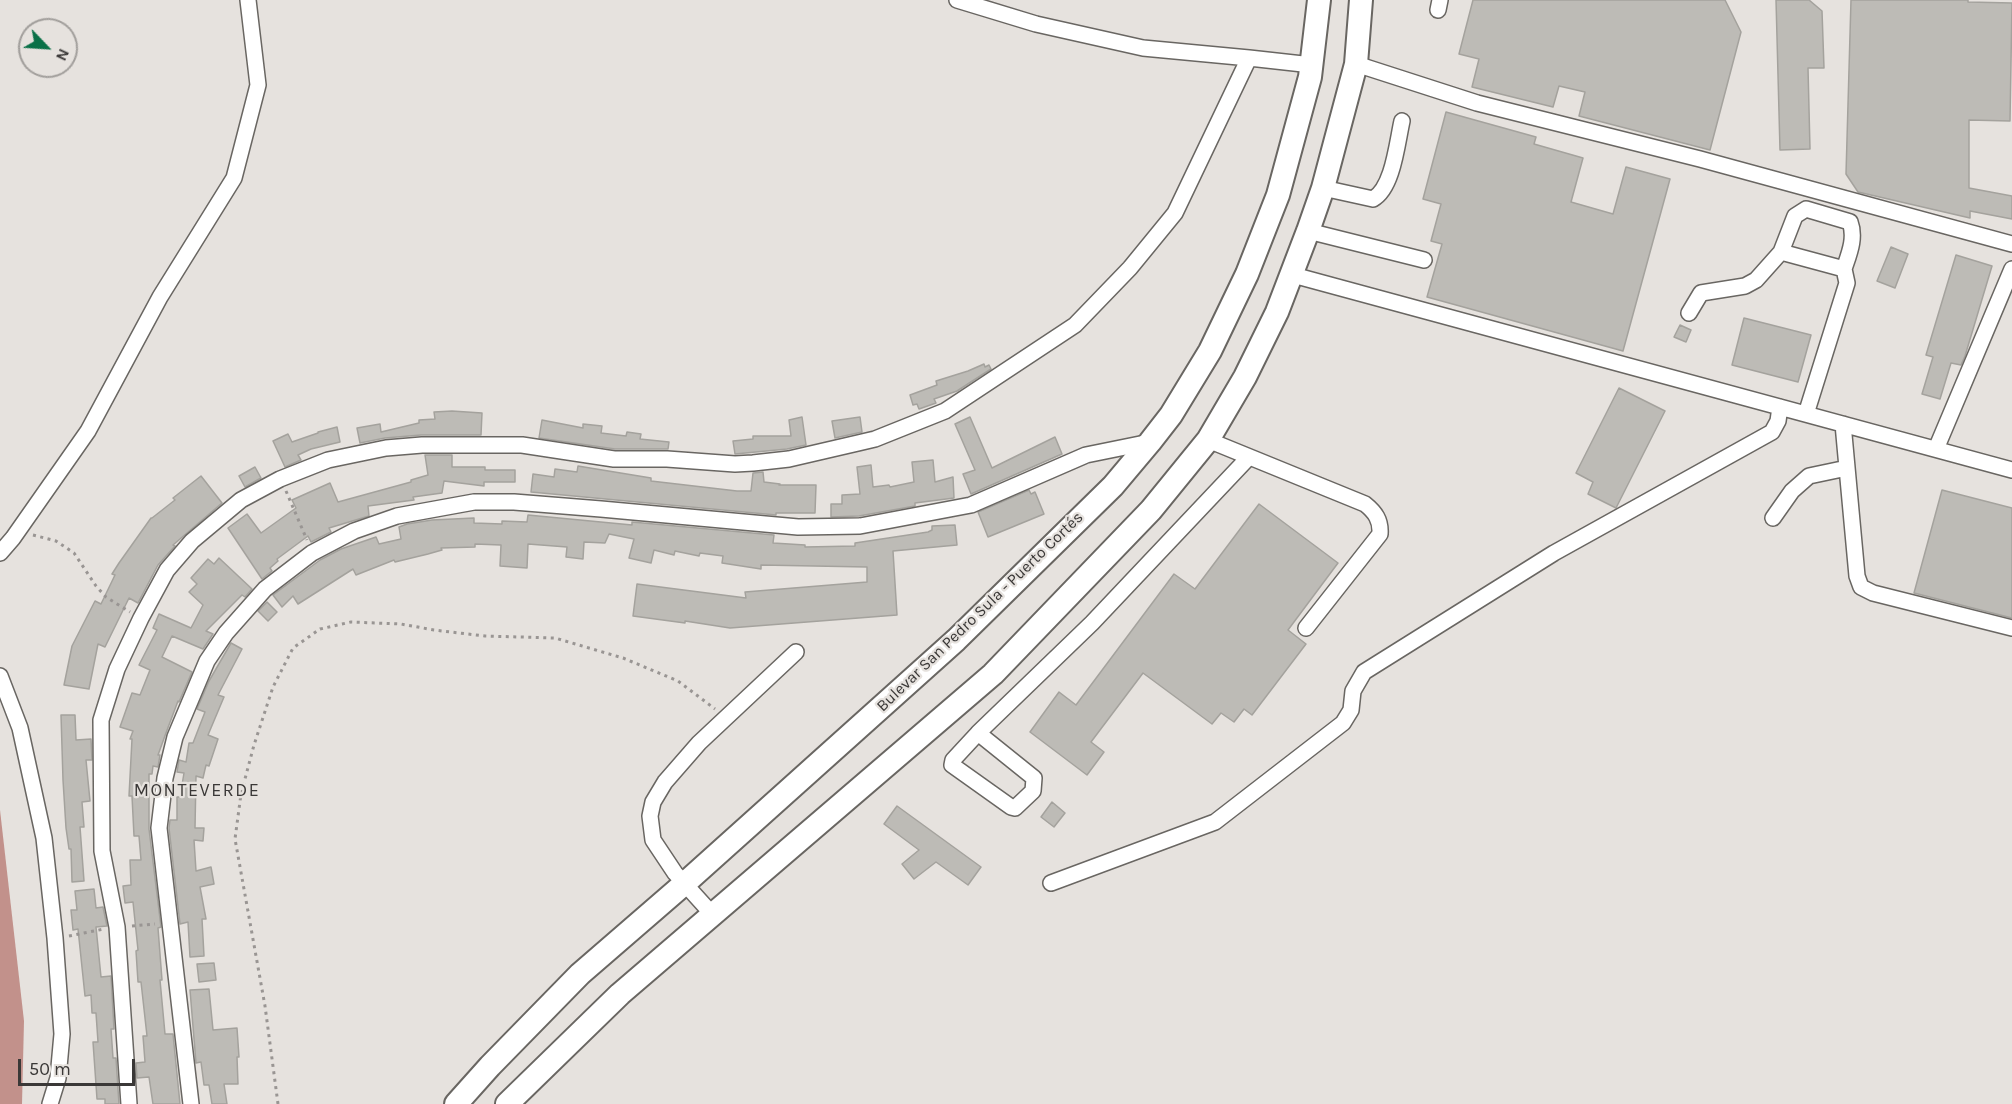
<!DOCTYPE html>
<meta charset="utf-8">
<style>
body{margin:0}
#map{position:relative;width:2012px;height:1104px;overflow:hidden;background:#e6e2de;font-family:Karla,sans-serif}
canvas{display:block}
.north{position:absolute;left:18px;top:18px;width:60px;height:60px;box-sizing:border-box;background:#e6e2de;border:2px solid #a19e9b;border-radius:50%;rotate:115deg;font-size:16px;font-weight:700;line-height:24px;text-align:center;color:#3a3837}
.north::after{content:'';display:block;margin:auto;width:21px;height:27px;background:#0a7148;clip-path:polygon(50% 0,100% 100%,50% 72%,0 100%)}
.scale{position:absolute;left:18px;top:1059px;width:117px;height:27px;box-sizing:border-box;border:3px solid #3a3837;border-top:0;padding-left:8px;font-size:18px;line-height:21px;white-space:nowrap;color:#3a3837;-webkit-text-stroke:4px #e6e2de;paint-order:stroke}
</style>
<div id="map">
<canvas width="2012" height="1104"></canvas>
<div class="north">N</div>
<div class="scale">50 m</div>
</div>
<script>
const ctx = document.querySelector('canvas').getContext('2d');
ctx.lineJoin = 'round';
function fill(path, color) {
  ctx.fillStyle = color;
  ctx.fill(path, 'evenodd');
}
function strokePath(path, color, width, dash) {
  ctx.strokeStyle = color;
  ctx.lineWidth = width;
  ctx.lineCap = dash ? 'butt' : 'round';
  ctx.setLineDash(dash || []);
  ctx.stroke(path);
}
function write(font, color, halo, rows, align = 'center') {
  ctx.font = font + ' Karla,sans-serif';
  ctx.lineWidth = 4.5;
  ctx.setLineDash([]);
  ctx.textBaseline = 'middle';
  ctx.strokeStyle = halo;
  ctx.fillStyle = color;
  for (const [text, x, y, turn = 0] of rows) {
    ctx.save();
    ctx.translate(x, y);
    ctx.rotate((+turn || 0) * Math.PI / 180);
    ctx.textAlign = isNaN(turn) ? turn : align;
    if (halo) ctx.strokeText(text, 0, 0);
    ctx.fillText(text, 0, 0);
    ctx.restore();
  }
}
fill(new Path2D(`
 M0 810 24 1021 22 1104H0Z`), '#c2918b');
const building = new Path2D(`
 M1473 0H1725L1741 32 1710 150 1579 116 1585 92 1559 86 1553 107 1472 87 1479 59 1459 54Z
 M1776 0H1809L1822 11 1824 68H1808L1810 149 1780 150Z
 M1851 0H1968V2L2012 3 2010 121 1969 120V188L2012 196V219L1970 211V218L1858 192 1846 174Z
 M1446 112 1536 137 1534 144 1583 158 1571 202 1613 214 1626 167 1670 179 1623 351 1427 297 1442 244 1431 241 1441 204 1423 199Z
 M1891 247 1908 254 1895 288 1877 281Z
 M1956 255 1992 266 1965 356 1961 365 1951 363 1940 399 1922 394 1933 357 1926 355Z
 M1744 318 1811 335 1798 382 1732 365Z
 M1680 325 1691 330 1686 342 1674 337Z
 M984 364 985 367 989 365 991 369 957 391 934 399 936 403 919 409 917 404 913 405 910 395 937 385 936 381 968 371Z
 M1619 388 1665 411 1616 508 1588 494 1593 482 1576 473Z
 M452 411 482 413 481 435H421L385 438 360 443 357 428 380 424 381 432 419 423V420L435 419 434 412Z
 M802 417 806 445 787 449 735 454 733 441 753 439V436H791L789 420Z
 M860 417 862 432 835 438 832 421Z
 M970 417 992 468 1055 437 1062 454 971 494 963 474 975 470 955 424Z
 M542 420 583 428V424L602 426 601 433 626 436 627 432 641 434 640 439 669 442 668 449H615L539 438Z
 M337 427 340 442 311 449 298 455 301 460 285 467 273 441 288 434 292 442 318 433V432Z
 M425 455H452V467H485V470H515V482H484V486L444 481 442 493 413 497 414 500 368 506 369 516 329 528 331 532 311 542 308 536 277 559 278 561 270 568 272 571 262 579 228 528 247 514 261 533 296 508 292 500 330 483 338 502 411 482V480L428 475Z
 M933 460 935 482 953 477 954 498 915 503V506L859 516 831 517V504H842V495L860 494 857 467 871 465 873 487 889 485 890 487 914 482 912 462Z
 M578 466 651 478V481L737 491H751L753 473 763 472 764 482 780 484 779 485H816L815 513H776V515L531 492 533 474 554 477 555 469 577 472Z
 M255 467 261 478 245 487 239 476Z
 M201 476 222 503 173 545 175 546 158 565 138 603 129 598 105 647 98 644 89 689 64 685 72 646 95 601 101 604 115 575 112 574 119 563 151 518H152L175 500 173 498Z
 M1029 490 1031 494 1035 492 1044 514 988 537 978 512Z
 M1942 490 2012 508V618L1914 593Z
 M1259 504 1338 563 1288 630 1306 644 1252 715 1244 709 1234 722 1221 713 1212 724 1143 673 1091 742 1104 752 1087 775 1030 732 1059 692 1076 705 1174 574 1195 589Z
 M528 515 632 525V522L774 535 773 543 805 545V547L855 546V543L928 532 932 530V526L955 525 957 545 893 551 897 615 730 628 685 621V623L633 616 637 584 746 598 745 592 867 582V567L761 565V569L722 563 723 556 700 553 699 556 675 551 674 555 654 550 651 563 629 558 634 539 609 534 605 543 584 542 583 559 566 557 567 547 528 544 527 568 500 566 501 545 475 544V547L441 548 442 550 428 554 395 562 394 560 356 575 353 569 298 604 293 596 282 607 273 595 320 560 341 549 376 537 379 544 401 539 399 527 407 524 432 520 474 518V523L502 524V521L527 522Z
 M219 558 252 589 245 597 242 595 206 631 213 634 203 649 172 636 162 657 192 672 179 702 178 701 166 733 158 755H160L158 767 153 766 152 774H149V829L161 927 158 928 162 980H160L165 1034H173L180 1104H153L149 1077 137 1078 136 1063 145 1062 143 1036H147L141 982H138L136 951 138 950 133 902 125 903 123 886 131 885 130 860H141L139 836H134L132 796H129L132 739H130L133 731 120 727 132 693 140 695 150 670 139 665 157 630 153 628 159 614 191 628 203 605 189 592 197 584 191 578 208 559 214 564Z
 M267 602 277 612 268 621 258 611Z
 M231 643 242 649 218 695 224 697 208 735 218 739 209 766 206 765 203 778 196 776 195 828H204L203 841 194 840 196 871 211 867 214 884 200 887 206 919H202L204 956 190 957 188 922 180 924 169 828 170 820H177V797H180L184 773 177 772 179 760 186 762 189 743H193L205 712 197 709 209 681Z
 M61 715H75L76 740 91 739 92 760H86L90 801 82 802 84 827H80L84 881 72 882 71 849H69L66 828 63 780Z
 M1052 802 1065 813 1054 827 1041 817Z
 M897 806 981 867 968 885 936 862 914 879 902 864 919 850 884 824Z
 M94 889 96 908 103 907 107 926 96 927 101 977 111 976 114 1029H111L113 1058H116L119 1104H105V1099H97L93 1042H98L96 1013H92L91 995 85 996 78 929 73 930 71 910H77L75 891Z
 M214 963 216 980 199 982 197 964Z
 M209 989 213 1030 237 1028 239 1057H237L238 1084H224L227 1104H212L209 1085H204L201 1062 196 1063 190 990Z`);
fill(building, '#bdbbb6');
strokePath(building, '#a4a29d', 1.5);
const minor = new Path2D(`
 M957 0 1036 24 1143 48 1249 58
 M1438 10 1440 0
 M1356 64 1477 103 1700 159 2012 244
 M1323 188 1373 199C1393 188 1397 143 1402 121
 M1308 231 1424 260
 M1781 252 1795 216 1806 209 1850 222C1856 238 1849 254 1844 269
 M1293 275 2012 470
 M1689 313 1701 293 1745 286 1756 280 1781 252 1844 269 1847 283 1806 414
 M1843 424 1857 576 1861 587 1873 593 2012 628
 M1208 440 1365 504C1375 512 1381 520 1380 534L1306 628
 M1936 449 2012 269
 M1773 518 1792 491 1809 476 1847 468
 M0 553 13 538 88 431 160 297 234 178 258 85 248 0
 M0 676 20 728 44 838 55 938 62 1034 58 1078 50 1104
 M978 733 1034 778 1033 791 1015 808 1011 807 952 765 953 760 978 733 1092 623 1249 457
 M1051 883 1215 822 1343 723 1351 710 1353 691 1364 672 1554 553 1772 432 1778 421 1780 407
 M713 915 675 873 653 840 650 816 653 802 665 782 699 743 796 652
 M129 1104 117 927 102 851 101 720 117 669 141 618 167 570 192 541 241 500 280 479 328 460 386 448 422 445H522L614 459H667L735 464 753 463 789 459 858 443 875 439 945 411 1075 325 1130 268 1175 213 1249 58 1312 65
 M191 1104 159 828 165 778 175 737 207 661 226 633 265 589 312 553 354 531 397 516 474 502H514L601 509 798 527 860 526 971 505 1086 455 1150 442`);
const highway = new Path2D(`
 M456 1104 490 1066 580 974 684 884 956 640 1113 486 1150 442 1171 415 1210 351 1247 274 1278 195 1310 77 1319 0
 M507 1104 620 994 993 674 1151 510 1208 440 1245 377 1277 312 1308 231 1323 188 1356 64 1361 0`);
strokePath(minor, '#696662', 18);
strokePath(highway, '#696662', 26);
strokePath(new Path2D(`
 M286 491 307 540
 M33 535 56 541 74 553 96 586 106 597 130 612
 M132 926 155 924
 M69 936 104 929
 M278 1104 265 1006 235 839 241 794 254 745 273 687 293 648 320 629 351 622 401 624 434 630 485 636 555 638 623 658 678 681 715 709`), '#999593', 3, [3, 4.5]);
strokePath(minor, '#fff', 15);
strokePath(highway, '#fff', 22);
write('16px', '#3a3837', '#e6e2de', [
 ["Bulevar San Pedro Sula - Puerto Cortés",980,612,-44]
]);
ctx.letterSpacing = '1.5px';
write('18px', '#3a3837', '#e6e2de', [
 ["MONTEVERDE",197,791]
]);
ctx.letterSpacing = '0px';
</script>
